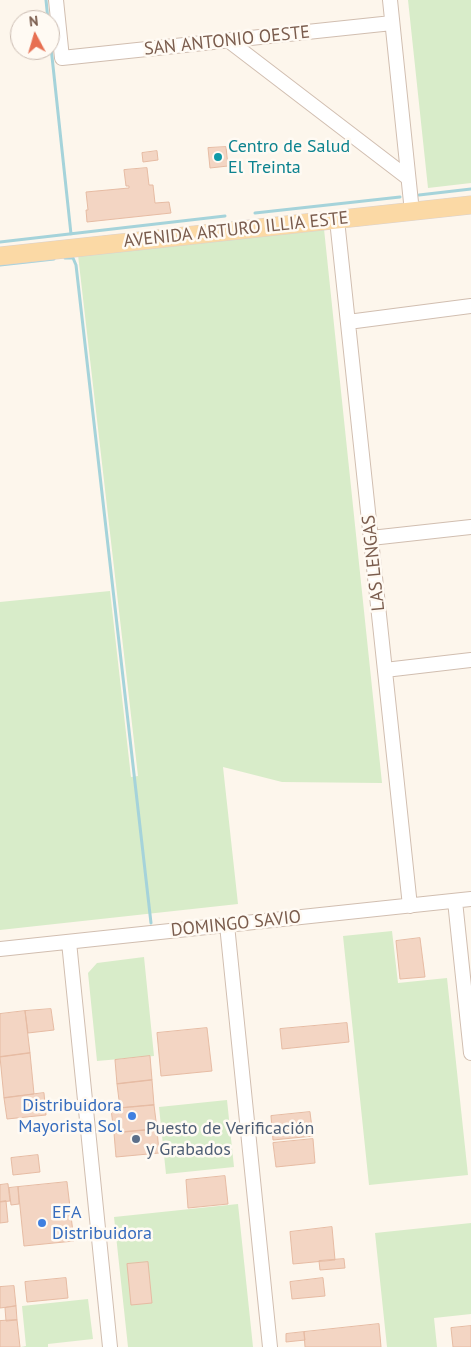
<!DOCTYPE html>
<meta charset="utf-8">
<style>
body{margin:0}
#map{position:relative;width:471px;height:1347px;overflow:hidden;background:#fdf6ec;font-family:"PT Sans",sans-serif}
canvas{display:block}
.north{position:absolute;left:10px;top:10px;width:50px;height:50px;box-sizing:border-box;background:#fffaf3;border:1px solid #cabbb1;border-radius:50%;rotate:354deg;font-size:14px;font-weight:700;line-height:20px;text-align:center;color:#7a5c4d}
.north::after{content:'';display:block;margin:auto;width:18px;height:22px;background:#e76f51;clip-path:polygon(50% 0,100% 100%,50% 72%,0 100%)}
</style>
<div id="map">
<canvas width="471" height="1347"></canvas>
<div class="north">N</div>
</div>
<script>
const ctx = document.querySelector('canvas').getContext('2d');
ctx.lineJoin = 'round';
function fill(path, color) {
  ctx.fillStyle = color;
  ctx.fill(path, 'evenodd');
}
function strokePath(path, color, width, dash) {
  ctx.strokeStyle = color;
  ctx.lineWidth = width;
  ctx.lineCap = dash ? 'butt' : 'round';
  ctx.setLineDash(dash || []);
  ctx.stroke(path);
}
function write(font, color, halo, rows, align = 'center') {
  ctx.font = font + ' "PT Sans",sans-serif';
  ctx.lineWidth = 5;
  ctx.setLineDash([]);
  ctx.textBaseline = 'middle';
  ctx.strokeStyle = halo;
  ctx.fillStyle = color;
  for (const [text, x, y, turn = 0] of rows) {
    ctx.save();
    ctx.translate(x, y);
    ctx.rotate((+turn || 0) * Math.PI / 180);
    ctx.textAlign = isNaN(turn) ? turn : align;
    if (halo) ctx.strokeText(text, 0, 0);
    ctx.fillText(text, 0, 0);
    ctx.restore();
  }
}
fill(new Path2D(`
 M408 0H471V183L428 188Z
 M324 229 382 783 282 782 223 767 238 904 0 930V602L110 591 131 777 138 776 78 255Z
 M392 931 398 983 447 978 468 1175 369 1185 343 936Z
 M144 957 154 1056 97 1061 88 973 97 963Z
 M227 1100 234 1167 166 1174 159 1107Z
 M238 1204 253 1347H128L114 1217Z
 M471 1223V1314L434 1318 437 1347H387L375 1233Z
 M88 1299 93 1339 48 1344V1347H21L26 1346 22 1306Z`), '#d8ecc9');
strokePath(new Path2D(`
 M46 0 48 20
 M50 38 71 234
 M419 195 471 189
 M255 213 400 197
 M0 242 225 216
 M65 258H73L76 265 151 923
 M0 265 54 259`), '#a5d3da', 3);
const building = new Path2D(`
 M226 147 228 166 210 168 208 148Z
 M157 151 158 160 143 162 142 153Z
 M147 168 149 185H153L155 203 169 202 171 213 87 222 86 210H88L86 192 129 188V186H126L124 170Z
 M420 938 425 977 400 979 396 941Z
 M51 1009 54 1030 28 1033 25 1011Z
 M25 1011 30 1053 0 1057V1014Z
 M347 1023 349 1042 282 1049 280 1029Z
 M207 1028 212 1071 161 1076 157 1033Z
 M30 1053 34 1094 4 1098 0 1057Z
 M150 1056 152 1080 117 1084 115 1060Z
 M152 1080 154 1105 120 1108 117 1084Z
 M44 1093 46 1115 7 1119 4 1098Z
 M154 1105 157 1129 114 1133 111 1109Z
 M310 1112 313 1136 273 1140 271 1116Z
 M157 1129 159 1153 116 1157 114 1133Z
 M313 1139 315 1163 276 1167 273 1143Z
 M38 1155 40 1172 13 1175 11 1158Z
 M225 1176 228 1204 188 1208 186 1180Z
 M67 1182 74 1241 24 1246 18 1187Z
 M8 1184 10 1201 0 1202V1185Z
 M18 1187 19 1204 11 1205 9 1188Z
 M6 1201 8 1222 0 1223V1202Z
 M332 1227 335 1260 293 1264 290 1232Z
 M344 1259 345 1268 320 1270 319 1261Z
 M148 1262 152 1303 131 1305 127 1264Z
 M66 1278 68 1298 27 1302 25 1282Z
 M323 1278 325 1296 292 1299 290 1282Z
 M14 1286 16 1306 0 1308V1287Z
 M16 1306 17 1320 6 1321 5 1308Z
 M17 1320 20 1347H0V1321Z
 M379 1324 381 1347H305L304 1332Z
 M471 1326V1347H453L451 1328Z
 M304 1332 305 1340 286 1342V1334Z`);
fill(building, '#f3d5c3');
strokePath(building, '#e6bba3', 1);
const minor = new Path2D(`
 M56 0 62 58 392 23
 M390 0 412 212
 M229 41 408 178
 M337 220 410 906
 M348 322 471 306
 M371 538 471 527
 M385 670 471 660
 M455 901 471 1053
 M227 925 270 1347
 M69 942 110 1347
 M0 949 471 899`);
const major = new Path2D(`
 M0 256 471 205`);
strokePath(minor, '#d1beb0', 16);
strokePath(major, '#dad1cd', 19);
strokePath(minor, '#fff', 14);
strokePath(major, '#fbd9a5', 18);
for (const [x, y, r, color] of [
 [218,157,5,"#0f9aa8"],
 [132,1116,5,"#3f7fe0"],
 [136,1139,5,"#5c6f8a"],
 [42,1223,5,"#3f7fe0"]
]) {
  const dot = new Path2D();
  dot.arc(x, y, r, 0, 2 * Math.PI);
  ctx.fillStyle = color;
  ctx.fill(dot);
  strokePath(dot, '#fffaf3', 2);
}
write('18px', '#7a5c4d', '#fffaf3', [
 ["SAN ANTONIO OESTE",227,41,-6],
 ["AVENIDA ARTURO ILLIA ESTE",236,230,-6],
 ["LAS LENGAS",374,563,-96],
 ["DOMINGO SAVIO",236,924,-6]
]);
write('18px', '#0d838f', '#fffaf3', [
 ["Centro de Salud",228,147],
 ["El Treinta",228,168]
], 'left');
write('18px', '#366cbe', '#fffaf3', [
 ["Distribuidora",122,1106],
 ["Mayorista Sol",122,1127],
 ["EFA",52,1213,"left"],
 ["Distribuidora",52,1234,"left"]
], 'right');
write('18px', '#4e5e75', '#fffaf3', [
 ["Puesto de Verificación",146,1129],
 ["y Grabados",146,1150]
], 'left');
</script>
